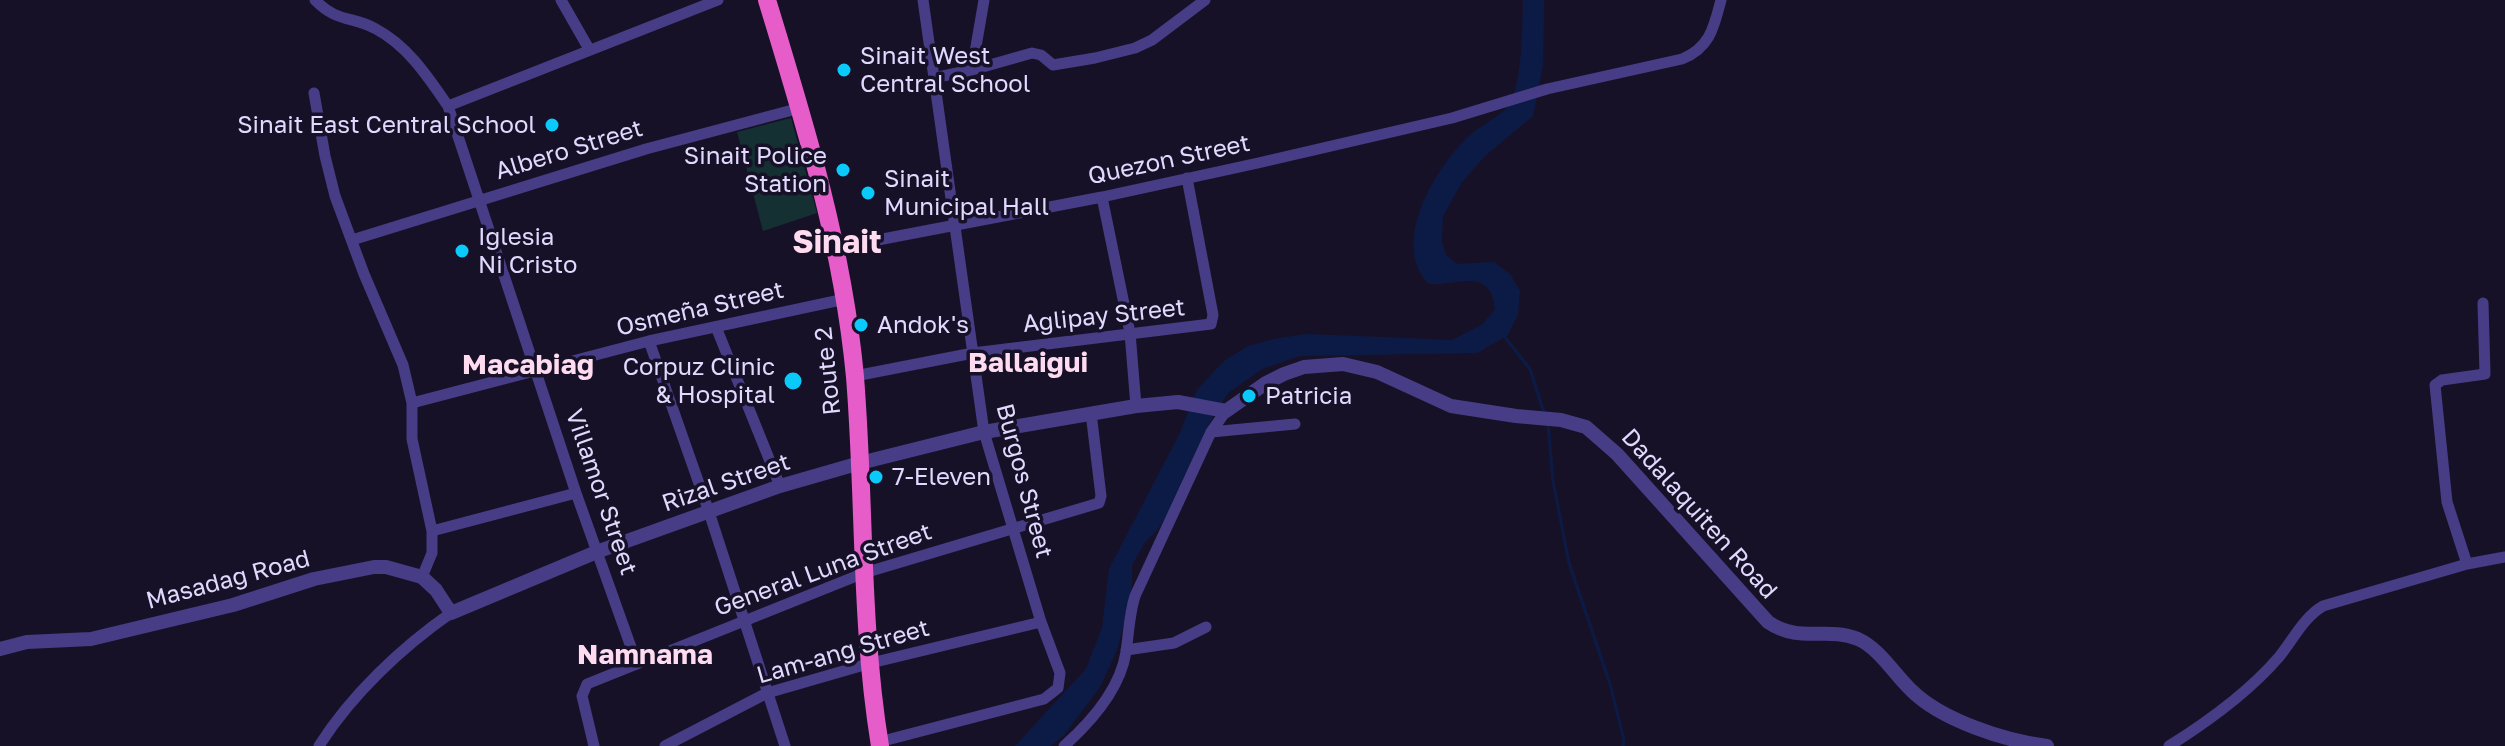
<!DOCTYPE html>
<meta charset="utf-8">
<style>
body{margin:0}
canvas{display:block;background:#171128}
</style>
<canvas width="2505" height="746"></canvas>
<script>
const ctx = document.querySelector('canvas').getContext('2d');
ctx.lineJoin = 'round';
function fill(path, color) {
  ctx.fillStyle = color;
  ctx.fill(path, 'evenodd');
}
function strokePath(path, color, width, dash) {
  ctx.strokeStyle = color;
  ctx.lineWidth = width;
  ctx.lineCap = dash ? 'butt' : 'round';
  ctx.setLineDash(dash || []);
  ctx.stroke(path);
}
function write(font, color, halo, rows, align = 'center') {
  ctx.font = font + ' "Golos Text",sans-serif';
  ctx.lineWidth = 7;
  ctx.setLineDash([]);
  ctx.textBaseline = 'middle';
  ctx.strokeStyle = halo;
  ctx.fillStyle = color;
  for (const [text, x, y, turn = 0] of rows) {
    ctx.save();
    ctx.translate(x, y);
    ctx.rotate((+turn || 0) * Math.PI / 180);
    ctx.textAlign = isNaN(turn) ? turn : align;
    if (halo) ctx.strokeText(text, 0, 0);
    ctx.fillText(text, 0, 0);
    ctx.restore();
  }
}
fill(new Path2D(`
 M791 118 817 213 763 231 737 132Z`), '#143032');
fill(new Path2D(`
 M1523 0H1544L1543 65 1533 116 1486 155 1462 182 1443 216 1442 242 1446 255 1457 264 1494 262 1510 274 1520 291 1518 314 1508 335 1477 353 1300 356 1262 369 1228 393 1210 422 1172 510 1157 530 1145 542 1132 565V594L1117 650 1100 687 1064 735 1051 746H1015L1086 669 1102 628 1109 569 1179 435 1197 390 1224 361 1248 346 1274 339 1306 334 1452 340 1483 324 1495 309C1491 266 1457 286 1429 284 1390 244 1434 170 1467 138 1477 127 1504 115 1510 104 1523 78 1522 29 1523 0Z`), '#0c1b46');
strokePath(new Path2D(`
 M1504 336 1530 369 1544 413
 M1548 424 1553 481 1569 563 1611 687 1624 741 1623 746`), '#0c1b46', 3);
strokePath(new Path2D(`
 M315 0C337 23 353 16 376 29 408 46 428 77 448 106L576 493 637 664
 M561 0 589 49
 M972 70 1032 53 1041 55 1053 65 1095 58 1135 48 1152 40 1205 0
 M933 78 972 70 984 0
 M314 93 325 156 335 196 364 274 403 365 412 403
 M448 106 718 0
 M1102 197 1130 333 1136 406
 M352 240 646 149 800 108
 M836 248 1102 197 1258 163 1452 118 1547 89 1682 59C1710 48 1714 27 1721 0
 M716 327 780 486
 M649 341 709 512 785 746
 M855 376 973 353 1211 324 1213 315 1187 178
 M1211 432 1295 424
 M432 531 576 493
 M2467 564 2447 502 2435 385 2442 380 2485 374 2483 303
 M422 577 432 553V531L412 439V403L649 341 845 299
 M1126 650 1174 643 1206 627
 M879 742 1044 699 1058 688 1060 673 1041 622 984 432 923 0
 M319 746C351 695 402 647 451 613
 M594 746 582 696 587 684 864 573 1099 503 1101 496 1091 413
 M665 746 767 693 871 663 1041 622
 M1064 746C1091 722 1120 690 1126 652 1129 632 1129 615 1135 596L1211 432 1226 411
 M2169 746C2209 721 2248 693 2279 657 2293 640 2303 618 2323 606L2467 564 2505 557`), '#473d86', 11);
strokePath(new Path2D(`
 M0 649 27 642 91 639 233 605 314 579 374 567H386L422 577 436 590 451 613 599 551 780 486 860 463 984 432 1136 406 1178 402 1226 411 1266 383 1284 374 1304 367 1343 364 1377 372 1451 406 1516 416 1561 420 1586 427 1617 454 1768 622C1800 644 1827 626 1858 639 1880 649 1894 674 1911 690 1941 720 2005 741 2047 746`), '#473d86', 14);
strokePath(new Path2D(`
 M767 0C805 124 843 247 855 377 865 500 860 624 880 746`), '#e65cc8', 18);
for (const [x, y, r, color] of [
 [844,70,8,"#09cafa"],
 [552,125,8,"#09cafa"],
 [843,170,8,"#09cafa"],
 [868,193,8,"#09cafa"],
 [462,251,8,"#09cafa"],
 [861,325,8,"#09cafa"],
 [793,381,10,"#09cafa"],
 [1249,396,8,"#09cafa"],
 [876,477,8,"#09cafa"]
]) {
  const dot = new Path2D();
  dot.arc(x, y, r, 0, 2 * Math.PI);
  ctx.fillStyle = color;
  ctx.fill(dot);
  strokePath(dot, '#171128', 3);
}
write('24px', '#e1d9fe', '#171128', [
 ["Sinait West",860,56],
 ["Central School",860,84],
 ["Sinait East Central School",536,125,"right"],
 ["Sinait Police",827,156,"right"],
 ["Station",827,184,"right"],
 ["Sinait",884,179],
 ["Municipal Hall",884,207],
 ["Iglesia",478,237],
 ["Ni Cristo",478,265],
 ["Andok's",877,325],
 ["Corpuz Clinic",775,367,"right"],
 ["& Hospital",775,395,"right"],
 ["Patricia",1265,396],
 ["7-Eleven",892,477]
], 'left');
write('24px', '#e1d9fe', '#171128', [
 ["Albero Street",569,150,-17],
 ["Quezon Street",1169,160,-12],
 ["Osmeña Street",700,309,-13],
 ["Aglipay Street",1104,316,-6],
 ["Route 2",828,371,-96],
 ["Burgos Street",1024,481,75],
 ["Rizal Street",726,483,-19],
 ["Villamor Street",601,492,71],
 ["Dadalaquiten Road",1699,514,48],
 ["General Luna Street",823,570,-20],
 ["Masadag Road",228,580,-15],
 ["Lam-ang Street",843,652,-16]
]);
write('bold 28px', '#fedbee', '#171128', [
 ["Ballaigui",1028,363],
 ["Macabiag",528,365],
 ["Namnama",645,655]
]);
write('bold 32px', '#fedbee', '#171128', [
 ["Sinait",837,243]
]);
</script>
